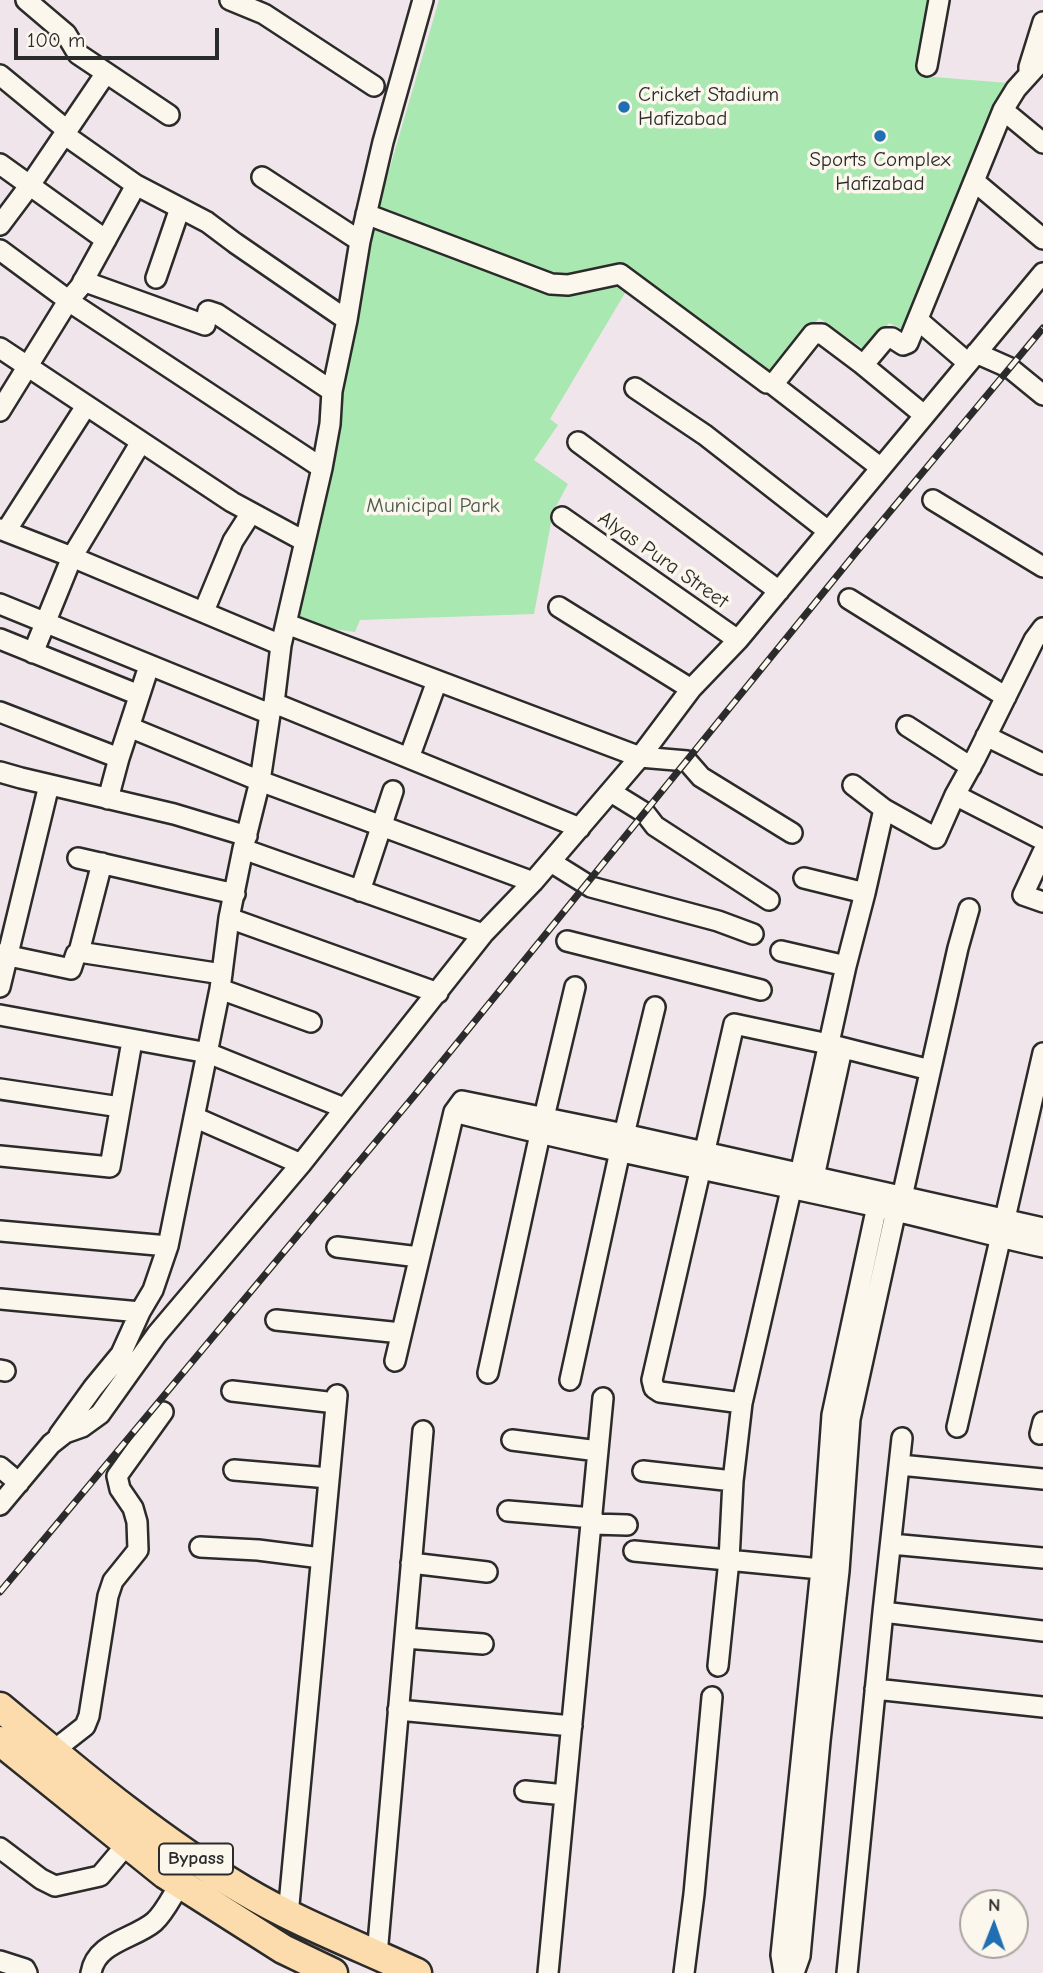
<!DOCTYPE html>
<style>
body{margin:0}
#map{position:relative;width:1043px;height:1973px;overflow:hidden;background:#f0e5eb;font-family:"Comic Neue",sans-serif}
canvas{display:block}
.north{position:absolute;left:959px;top:1889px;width:70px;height:70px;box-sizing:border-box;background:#fbf7ec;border:2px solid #a8a59f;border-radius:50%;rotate:1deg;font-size:19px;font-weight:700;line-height:28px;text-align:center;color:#2b2b2b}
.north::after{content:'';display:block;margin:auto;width:24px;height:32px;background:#1f6fb2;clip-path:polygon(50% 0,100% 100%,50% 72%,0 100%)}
.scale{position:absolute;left:14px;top:28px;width:205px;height:32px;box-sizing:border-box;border:4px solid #2b2b2b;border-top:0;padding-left:9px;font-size:21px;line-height:24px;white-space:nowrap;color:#2b2b2b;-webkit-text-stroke:5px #fbf7ec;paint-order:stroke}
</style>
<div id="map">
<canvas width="1043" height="1973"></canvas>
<div class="north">N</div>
<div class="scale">100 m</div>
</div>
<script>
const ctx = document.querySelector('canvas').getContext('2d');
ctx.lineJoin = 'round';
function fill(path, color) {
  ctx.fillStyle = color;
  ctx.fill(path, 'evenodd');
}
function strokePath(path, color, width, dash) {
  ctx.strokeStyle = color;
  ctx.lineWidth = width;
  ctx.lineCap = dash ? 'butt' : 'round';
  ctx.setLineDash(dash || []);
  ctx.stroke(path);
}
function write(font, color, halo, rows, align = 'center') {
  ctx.font = font + ' "Comic Neue",sans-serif';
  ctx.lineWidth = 7;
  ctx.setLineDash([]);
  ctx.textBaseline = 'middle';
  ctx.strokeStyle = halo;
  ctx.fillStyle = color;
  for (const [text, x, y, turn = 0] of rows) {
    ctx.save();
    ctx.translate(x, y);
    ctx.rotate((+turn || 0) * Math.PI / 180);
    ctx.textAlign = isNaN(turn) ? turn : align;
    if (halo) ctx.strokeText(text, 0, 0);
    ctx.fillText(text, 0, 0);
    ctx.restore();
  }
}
fill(new Path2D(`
 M439 0H935L922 76 1008 83 906 331 889 323 868 352 819 318 772 375 624 266 581 277 537 274 378 208Z
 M371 222 565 293 608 281 628 288 550 419 558 425 534 460 568 484 553 512 534 614 360 620 355 632 298 624Z`), '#a9e8b0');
const minor = new Path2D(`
 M26 0 66 34 78 54 169 115
 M230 0 264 14 374 86
 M927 66 939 0
 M1029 71V67L1043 22
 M0 75 68 131
 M1003 110 1043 143
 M65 135 136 185 207 222 235 243 347 320
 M0 164 106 240
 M262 177 360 241
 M974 181 1043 239
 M366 214 551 284 568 285 620 274 767 383H771L881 468
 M0 225 30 185 106 73
 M0 250 76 306 322 468
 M156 278 180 208
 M83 281 205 325 208 311 217 314 332 391
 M918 320 968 363
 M0 348 232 502 304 541
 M976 353 1010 368 1043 395
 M862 364 924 415
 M771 383 775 382 813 334H822L862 364 865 363 886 338H892L903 345 908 343 1003 110 1016 89 1043 59
 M635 388 705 435 828 531
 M0 411 68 301 80 287 136 185
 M578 442 779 591
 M933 500 1043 567
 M562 517 738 640
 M0 529 72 557 281 645
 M6 531 86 406
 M849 599 1006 697
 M0 604 270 714
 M559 607 691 689
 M204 611 233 541 251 513
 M287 624 640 757 687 761 701 777 792 833
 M0 639 139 695
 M33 653 72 557 141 442
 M274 703 580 828
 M0 712 119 758
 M907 726 971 767
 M129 727 260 781 533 882
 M986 736 1043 764
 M409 758 437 681
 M0 772 21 778 174 814 247 836
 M853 785 884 809 936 838 955 795 975 759 1034 640 1043 628
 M611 792 645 813 655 826 769 900
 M955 795 1043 840
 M108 799 119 758 149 666
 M243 849 483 934
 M1043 852 1023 895 1043 902
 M78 858 235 894
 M551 862 591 887 718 921 753 934
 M804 878 865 893
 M360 891 393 791
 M229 918 438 993
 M567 941 761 990
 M781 951 846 966
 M79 952 102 863
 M0 954 71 969 76 954 79 952 222 974
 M0 987 49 785
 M220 989 311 1022
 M0 1015 208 1053 344 1108
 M0 1089 120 1107
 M454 1112C593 1148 733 1175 873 1206 930 1218 986 1235 1043 1247
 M194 1117 301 1164
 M0 1156 110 1167 132 1041
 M800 1174 846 966 865 893 884 809
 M814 1177 842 1049
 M902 1197 958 948 969 909
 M0 1231 168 1246
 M337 1247 419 1257
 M0 1299 140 1312
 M276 1320 401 1333
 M395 1361 454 1112 462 1101 624 1134 1043 1228
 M0 1370 5 1371
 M488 1373 540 1134 575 987
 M570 1380 620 1151 655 1007
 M232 1391 336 1403
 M742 1403 660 1392 654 1388 652 1380 734 1024 828 1044 930 1070
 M957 1427 1043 1053
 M1040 1434 1043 1422
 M59 1435 93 1388 121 1354 140 1312 153 1290 168 1246 220 989 229 918 243 849 260 781 270 714 274 703 281 645 322 468 330 424 332 391 347 320 360 241 383 142 423 0
 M512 1440 598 1451
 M900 1465 1043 1479
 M0 1467 19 1483
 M234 1470 329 1478
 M643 1471 733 1481
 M0 1505 51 1444 65 1433 82 1427 100 1414 157 1334 301 1164 483 934 533 882 640 757 691 689 738 640 1043 273
 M508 1511 593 1518
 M593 1524 627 1525
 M891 1544 1043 1558
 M200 1547 258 1550 321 1558
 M634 1551 831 1570
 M411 1563 487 1572
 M883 1612 1043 1631
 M405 1638 483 1644
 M718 1666 729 1560 733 1481 742 1403 794 1177
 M875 1689 1043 1707
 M398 1710 572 1726
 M53 1751 85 1726 89 1716 108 1596 113 1581 138 1550 137 1522 133 1508 120 1489 117 1476 163 1412
 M525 1791 565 1795
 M0 1848 41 1879 55 1886 100 1876 127 1844
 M288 1915 337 1395
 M377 1955 423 1431
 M0 1961 25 1969 27 1973
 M91 1973C96 1942 134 1939 154 1922 165 1912 172 1896 180 1884
 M548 1973 603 1398
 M684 1973 694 1894 712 1697
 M784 1973 781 1955 821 1569 832 1415 880 1192
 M794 1973 800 1956 820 1741 839 1571 850 1419 899 1196
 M847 1973 883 1612 902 1438`);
const highway = new Path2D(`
 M0 1707C78 1772 155 1838 243 1890 298 1923 359 1946 417 1973
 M0 1741 165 1874 283 1949 333 1973`);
strokePath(minor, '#2b2b2b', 24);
strokePath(highway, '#2b2b2b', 33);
strokePath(minor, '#fbf7ec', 19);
strokePath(highway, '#fcdcac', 28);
const rail = new Path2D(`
 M0 1592 414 1096 858 550 1043 328`);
strokePath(rail, '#2b2b2b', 7);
strokePath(rail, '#fbf7ec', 4.5, [13]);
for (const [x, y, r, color] of [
 [624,107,7,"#1f6fb2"],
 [880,136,7,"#1f6fb2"]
]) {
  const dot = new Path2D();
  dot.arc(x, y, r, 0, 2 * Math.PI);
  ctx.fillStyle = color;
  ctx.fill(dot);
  strokePath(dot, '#fbf7ec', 2.5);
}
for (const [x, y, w] of [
 [196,1859,74]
]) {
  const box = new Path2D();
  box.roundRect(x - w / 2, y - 15.5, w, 31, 5);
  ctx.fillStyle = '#fbf7ec';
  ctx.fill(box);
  strokePath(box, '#2b2b2b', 2);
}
write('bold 19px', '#2b2b2b', null, [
 ["Bypass",196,1859]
]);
write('21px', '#2b2b2b', '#fbf7ec', [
 ["Cricket Stadium",638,95],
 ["Hafizabad",638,119],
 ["Sports Complex",880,160,"center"],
 ["Hafizabad",880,184,"center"]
], 'left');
write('21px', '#4a5a4c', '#fbf7ec', [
 ["Municipal Park",433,506]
]);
write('21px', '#2b2b2b', '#fbf7ec', [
 ["Alyas Pura Street",663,560,35]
]);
</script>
